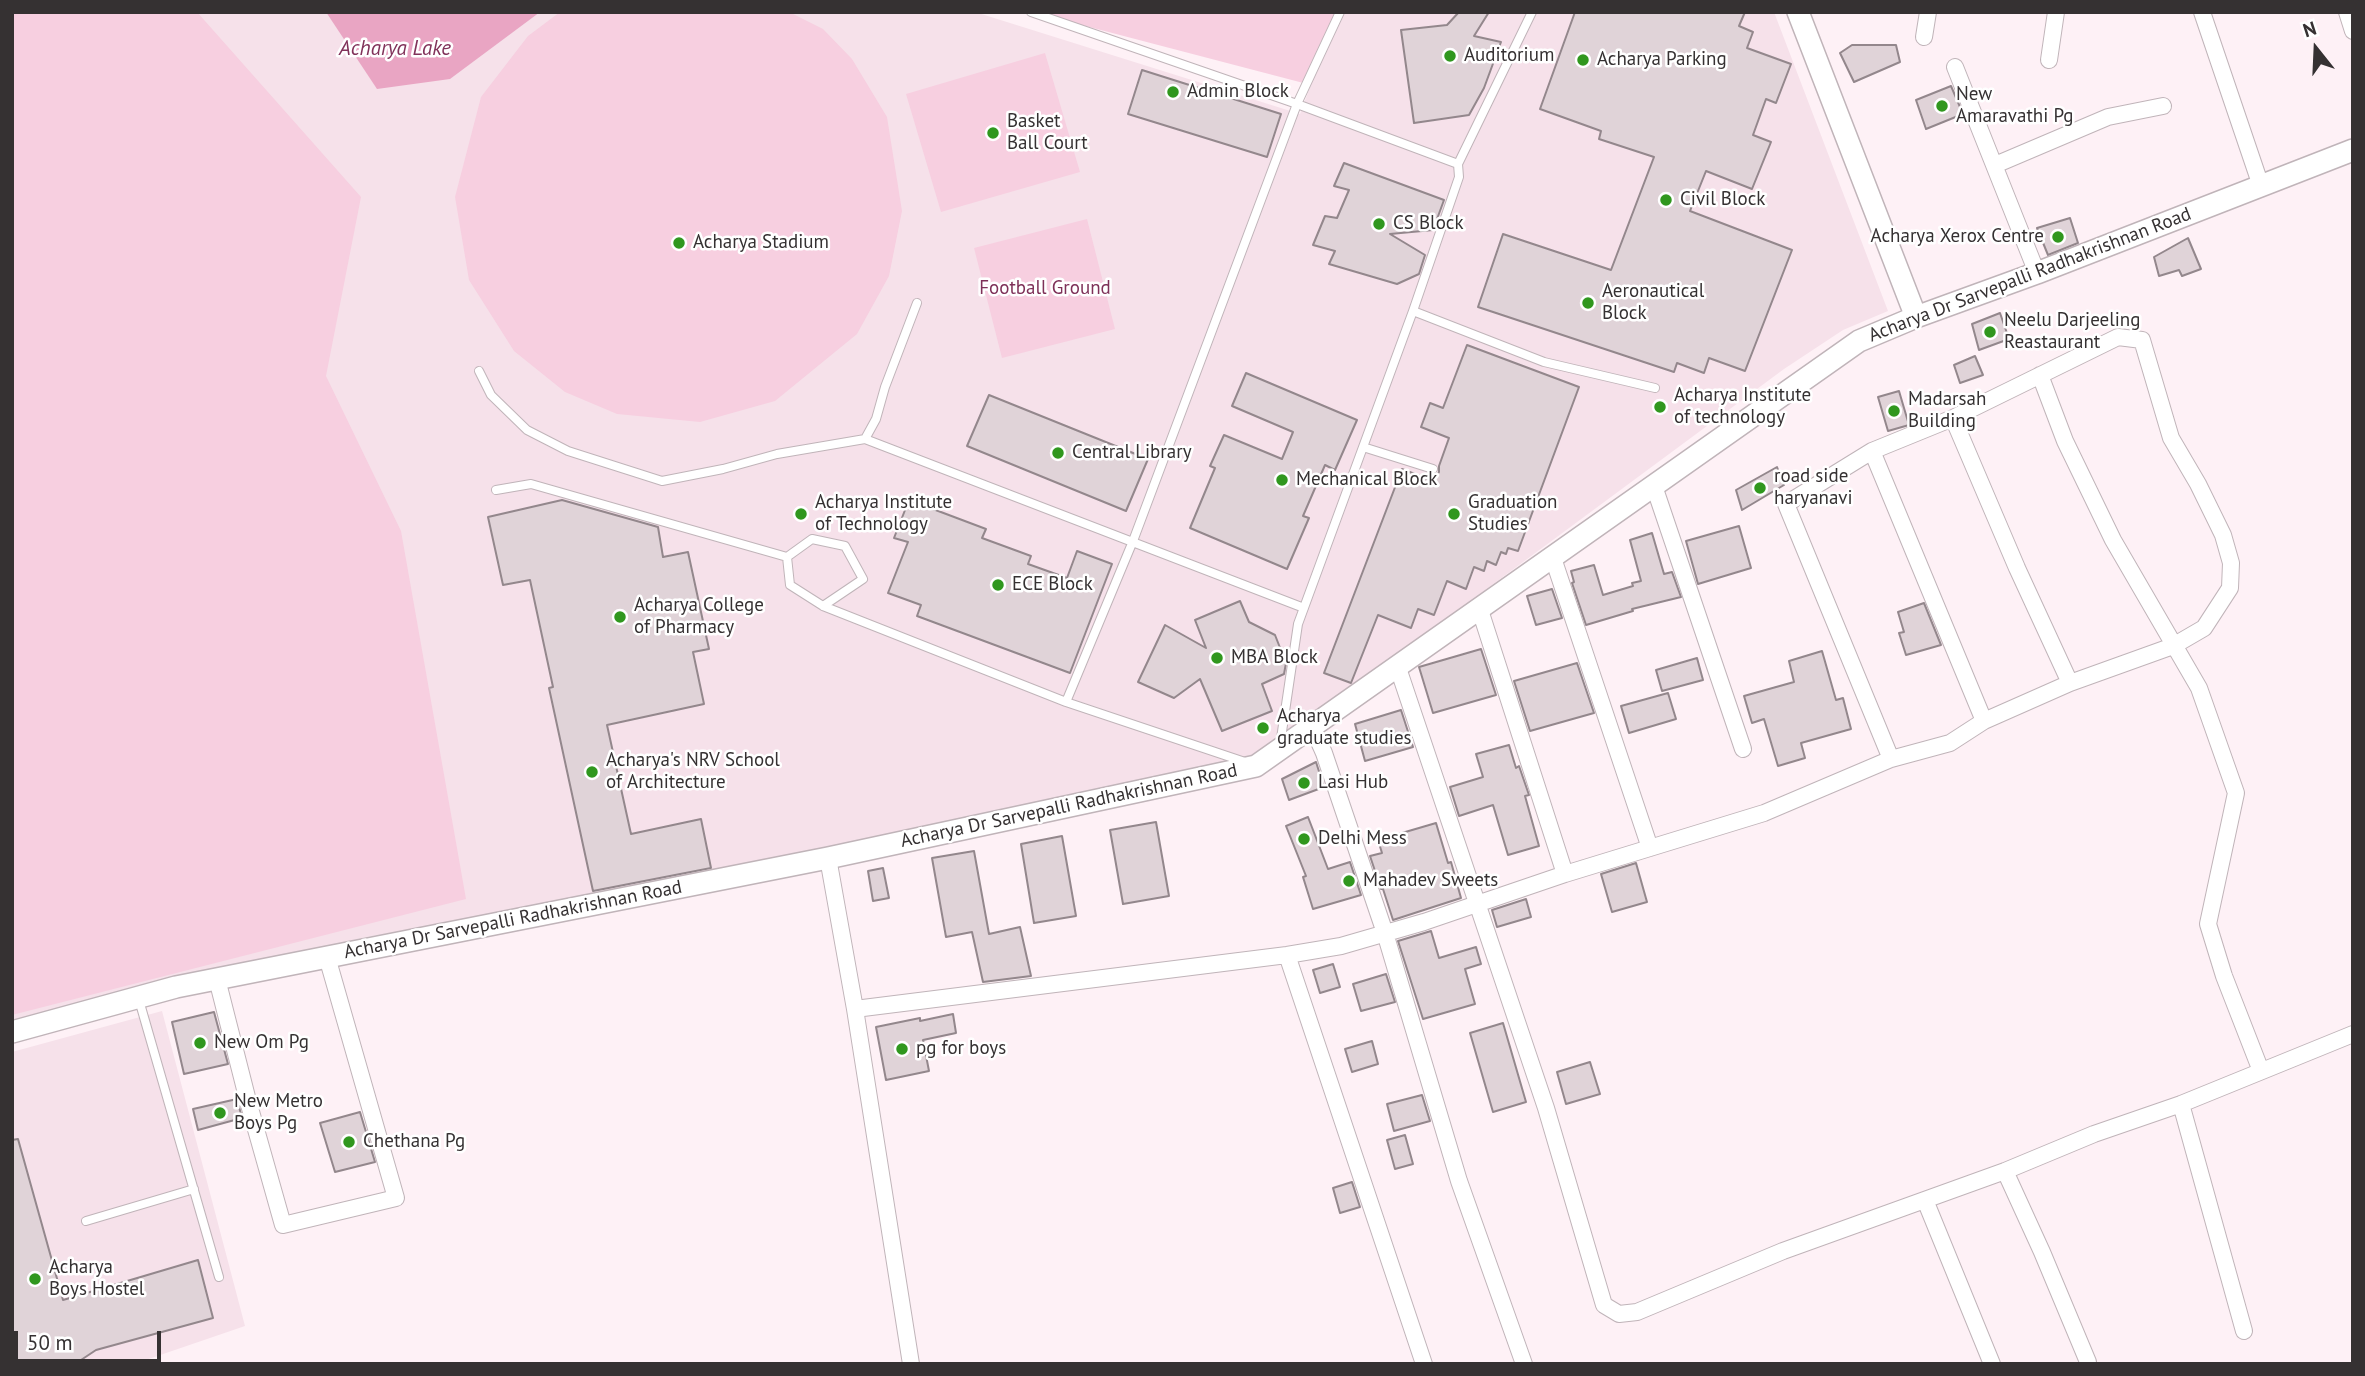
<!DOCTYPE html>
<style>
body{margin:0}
#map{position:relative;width:2365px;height:1376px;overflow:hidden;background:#fef1f6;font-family:"PT Sans",sans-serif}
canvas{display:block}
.frame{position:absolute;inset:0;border:14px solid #353132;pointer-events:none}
.north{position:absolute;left:2281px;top:14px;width:70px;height:70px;-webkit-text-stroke:5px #fff;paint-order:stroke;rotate:342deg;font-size:19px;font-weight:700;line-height:28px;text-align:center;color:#353132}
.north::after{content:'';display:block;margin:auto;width:24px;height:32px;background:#353132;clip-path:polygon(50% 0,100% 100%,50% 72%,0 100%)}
.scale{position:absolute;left:14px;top:1331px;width:147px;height:32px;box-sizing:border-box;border:4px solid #353132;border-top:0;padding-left:9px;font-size:21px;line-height:24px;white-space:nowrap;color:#353132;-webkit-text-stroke:5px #fff;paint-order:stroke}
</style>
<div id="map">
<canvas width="2365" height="1376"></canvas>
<div class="frame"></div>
<div class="north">N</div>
<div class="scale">50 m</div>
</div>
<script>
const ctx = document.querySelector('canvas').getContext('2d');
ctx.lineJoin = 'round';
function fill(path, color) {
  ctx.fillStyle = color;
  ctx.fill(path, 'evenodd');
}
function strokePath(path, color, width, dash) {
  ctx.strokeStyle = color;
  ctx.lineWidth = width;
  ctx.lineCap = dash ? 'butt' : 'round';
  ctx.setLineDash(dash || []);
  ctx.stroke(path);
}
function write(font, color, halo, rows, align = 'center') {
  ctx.font = font + ' "PT Sans",sans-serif';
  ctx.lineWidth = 5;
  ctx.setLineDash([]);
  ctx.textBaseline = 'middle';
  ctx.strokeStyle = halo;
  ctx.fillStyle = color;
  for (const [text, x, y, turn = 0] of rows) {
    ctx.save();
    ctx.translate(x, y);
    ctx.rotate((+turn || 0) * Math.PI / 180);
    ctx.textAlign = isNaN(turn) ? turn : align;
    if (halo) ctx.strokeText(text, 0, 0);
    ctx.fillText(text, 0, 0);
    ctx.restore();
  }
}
fill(new Path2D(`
 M12 12H975L1300 114 1338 12H1774L1888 311 1843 330 1784 369 1250 764 551 907 366 937 180 980 12 1022Z
 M162 1011 245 1326 134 1364H12V1052Z`), '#f6e1ea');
fill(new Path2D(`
 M12 12H197L361 197 326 376 401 531 466 899 12 1015Z
 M560 12H789L823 29 852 59 887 117 902 211 889 276 857 334 775 401 700 422 617 414 565 392 514 351 469 280 455 197 481 97 528 36Z
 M1032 12H1338L1311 85Z
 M1045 53 1080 172 941 212 906 94Z
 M1087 219 1115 329 1002 358 974 248Z`), '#f7cfe0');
fill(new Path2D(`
 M326 12H540L450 79 377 89Z`), '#e9a5c3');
const building = new Path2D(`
 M1459 12H1489L1474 36 1501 42 1484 88 1469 115 1414 123 1401 30 1447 25Z
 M1575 12H1745L1739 26 1753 32 1747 48 1791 64 1776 103 1766 99 1753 135 1771 142 1752 189 1706 171 1690 211 1792 250 1745 371 1709 358 1704 373 1677 363 1674 372 1478 307 1503 234 1611 270 1654 157 1599 139 1601 131 1540 109Z
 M1852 45H1896L1900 62 1854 82 1840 53Z
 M1142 70 1281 114 1267 157 1128 114Z
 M1951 86 1963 114 1926 129 1916 100Z
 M1344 163 1444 200 1433 230 1390 234 1425 255 1419 274 1397 284 1329 264 1335 251 1313 245 1325 216 1337 218 1349 190 1334 186Z
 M2070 218 2078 243 2048 255 2037 228Z
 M2188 238 2201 269 2182 276 2179 270 2159 276 2154 257Z
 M2000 313 2009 339 1979 350 1972 324Z
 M1467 345 1579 387 1518 551 1508 548 1506 554 1501 552 1496 565 1487 561 1484 571 1474 567 1466 589 1447 581 1434 615 1418 609 1411 628 1378 615 1351 683 1324 673 1402 469 1433 481 1439 472V466L1449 438 1421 427 1430 403 1443 408Z
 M1975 356 1983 375 1960 383 1954 365Z
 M1246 373 1357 420 1335 470 1325 465 1303 516 1309 518 1287 569 1190 528 1215 468 1210 466 1224 435 1282 459 1293 432 1232 406Z
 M1899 391 1909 425 1888 431 1878 397Z
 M989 395 1148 459 1126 511 967 446Z
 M1777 467 1784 485 1742 510 1736 490Z
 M562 500 658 527 663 557 688 552 709 649 693 652 704 704 607 725 631 834 701 819 711 868 593 891 549 688 553 687 530 580 503 585 488 517Z
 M909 500 986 529 982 538 1031 556 1028 564 1067 578 1077 551 1112 564 1070 673 917 616 921 605 888 593 908 542 894 538Z
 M1739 526 1751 568 1698 584 1686 541Z
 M1652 533 1664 574 1672 572 1681 597 1632 609 1633 611 1586 625 1572 583 1574 582 1571 571 1594 565 1603 595 1633 586 1632 583 1641 581 1630 540Z
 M1552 589 1562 618 1536 625 1527 596Z
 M1240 601 1249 622 1275 635 1286 663 1284 674 1262 684 1272 711 1222 731 1200 679 1174 698 1138 682 1165 625 1206 648 1195 620Z
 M1924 603 1941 645 1906 655 1899 633 1904 632 1898 612Z
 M1481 649 1496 695 1433 713 1419 667Z
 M1822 651 1836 700 1843 698 1851 729 1801 743 1805 758 1778 766 1764 719 1752 723 1744 696 1794 682 1789 661Z
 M1697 658 1703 680 1662 691 1656 670Z
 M1577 663 1594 713 1530 731 1514 681Z
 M1668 693 1676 719 1629 733 1621 706Z
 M1401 710 1413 747 1365 761 1355 724Z
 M1509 745 1516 768 1519 766 1529 795 1525 796 1539 846 1508 855 1493 805 1459 816 1450 787 1483 777 1476 754Z
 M1316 762 1324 787 1289 800 1282 779Z
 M1308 817 1328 869 1350 862 1361 895 1313 909 1303 877 1306 876 1286 826Z
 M1156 822 1169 896 1123 904 1110 830Z
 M1436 823 1448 863 1451 862 1461 898 1393 920 1383 889H1381L1370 856 1382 853 1378 840Z
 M1062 836 1076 916 1034 923 1021 844Z
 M974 851 989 934 1020 927 1031 976 983 982 972 932 946 937 932 858Z
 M1636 863 1647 902 1612 912 1601 874Z
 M883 868 889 898 873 901 868 871Z
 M1526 899 1531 917 1497 927 1492 910Z
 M1431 931 1439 958 1476 947 1481 964 1465 969 1475 1004 1423 1019 1398 941Z
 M1333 964 1340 987 1320 993 1313 970Z
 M1386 974 1395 1002 1361 1011 1353 984Z
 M214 1012 228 1064 184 1074 172 1022Z
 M953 1014 956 1033 923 1040 929 1071 886 1080 876 1027 920 1018V1021Z
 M1503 1023 1526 1102 1493 1112 1470 1033Z
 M1372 1041 1378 1064 1352 1072 1345 1049Z
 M1590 1062 1600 1094 1566 1104 1557 1072Z
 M1422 1095 1430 1121 1394 1131 1387 1104Z
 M237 1099 242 1118 198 1130 193 1109Z
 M360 1112 375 1162 335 1172 320 1123Z
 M1405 1135 1413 1164 1395 1169 1387 1140Z
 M18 1139 63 1300 198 1260 213 1318 96 1350 75 1364H12V1140Z
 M1352 1182 1360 1207 1340 1213 1333 1188Z`);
fill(building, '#e0d3d8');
strokePath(building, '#93878c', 2);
const service = new Path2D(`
 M1031 12 1297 104 1458 164 1459 177 1413 311 1298 624 1280 745
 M1458 164 1532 12
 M1413 311 1544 362 1655 388
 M479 371 491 395 527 430 568 451 662 481 723 469 777 454 865 439 1304 608
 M865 439 876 419 885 387 917 303
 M1363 447 1433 469
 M496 490 531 484 787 557 790 585 823 606 1066 702 1245 762
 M787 557 812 539 845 546 863 579 823 606
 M1066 702 1133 541 1297 104 1340 12
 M139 1000 219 1277
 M86 1221 194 1189`);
const minor = new Path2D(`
 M2202 12 2261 186
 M2347 12 2353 31
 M1924 37 1928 12
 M2049 60 2056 12
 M1955 67 2037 273
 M1995 165 2108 117 2163 106
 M2040 375 2065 441 2113 540 2199 688 2236 793 2208 924 2224 976 2261 1071
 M1953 418 2017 568 2070 683
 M1872 451 1953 418 2118 337 2142 340 2171 438 2198 484 2223 535 2231 563 2230 588 2204 628 2173 646 2070 683 1984 721 1950 743 1891 759
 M1654 486 1743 749
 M1552 555 1650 848
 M1479 607 1565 874
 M1397 665 1546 1108 1604 1305 1619 1314 1637 1312 1783 1251 2005 1171 2094 1134 2181 1104 2353 1034
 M1312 726 1324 753 1385 933 1459 1181 1524 1364
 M828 858 855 1009 911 1364
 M1287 955 1424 1364
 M217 979 248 1101 283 1225 396 1198 327 957
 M855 1009 1287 955 1341 946 1424 922 1565 874 1764 813 1891 759 1786 504 1872 451 1984 721
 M2181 1104 2244 1331
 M2005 1171 2042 1252 2088 1362 2087 1364
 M1925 1200 1992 1364`);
const tertiary = new Path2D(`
 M1798 12 1916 317
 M12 1032 176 987 828 858 1256 766 1859 341 1916 317 2037 273 2353 150`);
strokePath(service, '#c0b4b9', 10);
strokePath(minor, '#c0b4b9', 18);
strokePath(tertiary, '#c0b4b9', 24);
strokePath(service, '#fff', 8);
strokePath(minor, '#fff', 16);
strokePath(tertiary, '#fff', 21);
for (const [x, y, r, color] of [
 [1450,56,7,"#30971e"],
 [1583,60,7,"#30971e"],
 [1173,92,7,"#30971e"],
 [1942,106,7,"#30971e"],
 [993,133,7,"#30971e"],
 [1666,200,7,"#30971e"],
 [1379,224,7,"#30971e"],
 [2058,237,7,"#30971e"],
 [679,243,7,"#30971e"],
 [1588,303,7,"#30971e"],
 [1990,332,7,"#30971e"],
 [1660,407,7,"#30971e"],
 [1894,411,7,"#30971e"],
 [1058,453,7,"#30971e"],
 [1282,480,7,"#30971e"],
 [1760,488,7,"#30971e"],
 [801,514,7,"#30971e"],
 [1454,514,7,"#30971e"],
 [998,585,7,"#30971e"],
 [620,617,7,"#30971e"],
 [1217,658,7,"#30971e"],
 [1263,728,7,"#30971e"],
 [592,772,7,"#30971e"],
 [1304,783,7,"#30971e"],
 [1304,839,7,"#30971e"],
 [1349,881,7,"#30971e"],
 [200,1043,7,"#30971e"],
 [902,1049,7,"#30971e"],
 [220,1113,7,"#30971e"],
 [349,1142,7,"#30971e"],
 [35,1279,7,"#30971e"]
]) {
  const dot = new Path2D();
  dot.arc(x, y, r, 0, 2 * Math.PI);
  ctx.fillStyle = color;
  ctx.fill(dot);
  strokePath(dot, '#fff', 2.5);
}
write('19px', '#353132', '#fff', [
 ["Auditorium",1464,56],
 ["Acharya Parking",1597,60],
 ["Admin Block",1187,92],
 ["New",1956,95],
 ["Amaravathi Pg",1956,117],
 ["Basket",1007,122],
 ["Ball Court",1007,144],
 ["Civil Block",1680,200],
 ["CS Block",1393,224],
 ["Acharya Xerox Centre",2044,237,"right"],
 ["Acharya Stadium",693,243],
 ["Aeronautical",1602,292],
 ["Block",1602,314],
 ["Neelu Darjeeling",2004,321],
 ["Reastaurant",2004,343],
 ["Acharya Institute",1674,396],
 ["of technology",1674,418],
 ["Madarsah",1908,400],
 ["Building",1908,422],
 ["Central Library",1072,453],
 ["road side",1774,477],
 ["haryanavi",1774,499],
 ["Mechanical Block",1296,480],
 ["Acharya Institute",815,503],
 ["of Technology",815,525],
 ["Graduation",1468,503],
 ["Studies",1468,525],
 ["ECE Block",1012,585],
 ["Acharya College",634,606],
 ["of Pharmacy",634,628],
 ["MBA Block",1231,658],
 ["Acharya",1277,717],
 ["graduate studies",1277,739],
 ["Acharya's NRV School",606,761],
 ["of Architecture",606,783],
 ["Lasi Hub",1318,783],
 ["Delhi Mess",1318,839],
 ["Mahadev Sweets",1363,881],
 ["New Om Pg",214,1043],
 ["pg for boys",916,1049],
 ["New Metro",234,1102],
 ["Boys Pg",234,1124],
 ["Chethana Pg",363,1142],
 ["Acharya",49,1268],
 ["Boys Hostel",49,1290]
], 'left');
write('19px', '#353132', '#fff', [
 ["Acharya Dr Sarvepalli Radhakrishnan Road",2030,275,-21],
 ["Acharya Dr Sarvepalli Radhakrishnan Road",1069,806,-12],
 ["Acharya Dr Sarvepalli Radhakrishnan Road",513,920,-11]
]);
write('19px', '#7e3058', '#fff', [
 ["Football Ground",1045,289]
]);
write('italic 21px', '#81325a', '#fff', [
 ["Acharya Lake",395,49]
]);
</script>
